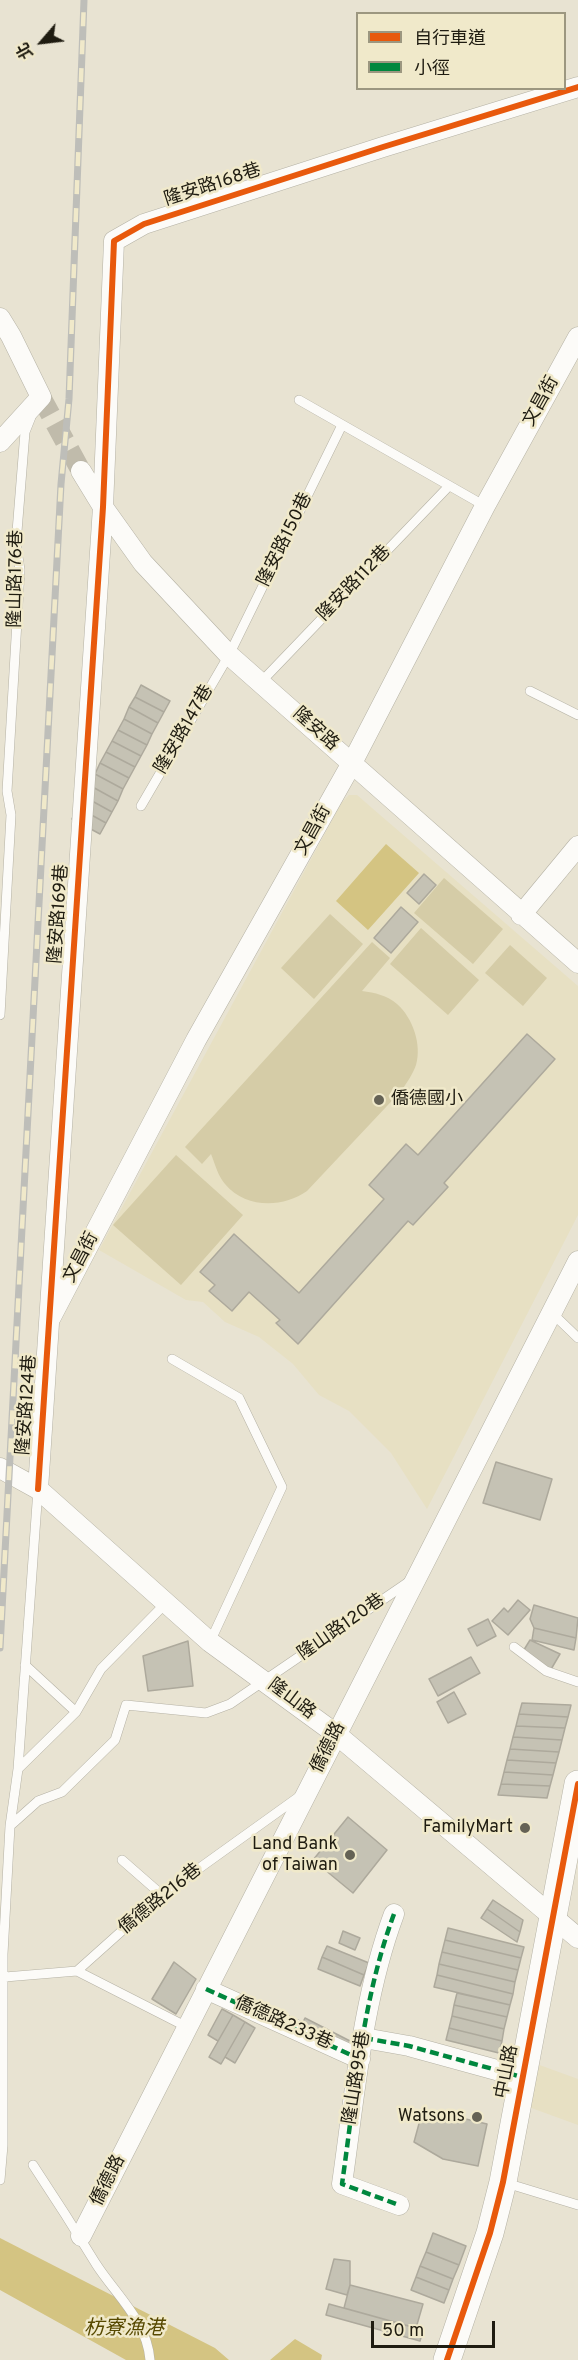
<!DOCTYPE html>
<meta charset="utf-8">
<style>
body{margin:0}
#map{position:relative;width:578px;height:2360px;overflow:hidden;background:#e8e3d2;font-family:Overpass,"Noto Sans TC",sans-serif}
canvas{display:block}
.legend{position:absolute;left:356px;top:12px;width:210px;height:78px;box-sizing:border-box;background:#f0e9ca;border:2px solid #9c9780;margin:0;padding:8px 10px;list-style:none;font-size:18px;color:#1f1c11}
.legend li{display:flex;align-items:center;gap:12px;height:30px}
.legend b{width:30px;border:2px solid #9c9780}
.north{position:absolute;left:12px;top:12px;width:60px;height:60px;-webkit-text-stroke:4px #f0e9ca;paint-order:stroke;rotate:242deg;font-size:16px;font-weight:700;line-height:24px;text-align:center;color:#1f1c11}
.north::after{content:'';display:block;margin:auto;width:21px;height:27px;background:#1f1c11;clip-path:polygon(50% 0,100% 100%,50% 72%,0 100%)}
.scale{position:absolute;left:371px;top:2321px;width:124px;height:27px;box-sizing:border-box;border:3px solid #1f1c11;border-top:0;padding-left:8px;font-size:18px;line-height:21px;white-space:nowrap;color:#1f1c11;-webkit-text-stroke:4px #f0e9ca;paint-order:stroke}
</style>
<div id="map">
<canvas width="578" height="2360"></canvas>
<ul class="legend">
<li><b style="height:8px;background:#e8590c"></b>自行車道</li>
<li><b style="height:8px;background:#00873e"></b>小徑</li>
</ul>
<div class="north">北</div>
<div class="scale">50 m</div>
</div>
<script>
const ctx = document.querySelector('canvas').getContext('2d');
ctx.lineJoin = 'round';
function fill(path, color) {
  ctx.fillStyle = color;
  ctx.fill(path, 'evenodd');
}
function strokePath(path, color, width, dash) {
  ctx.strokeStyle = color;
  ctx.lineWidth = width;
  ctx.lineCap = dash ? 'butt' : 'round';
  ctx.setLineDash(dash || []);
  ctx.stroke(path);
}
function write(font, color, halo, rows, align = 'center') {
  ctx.font = font + ' Overpass,"Noto Sans TC",sans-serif';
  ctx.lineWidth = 5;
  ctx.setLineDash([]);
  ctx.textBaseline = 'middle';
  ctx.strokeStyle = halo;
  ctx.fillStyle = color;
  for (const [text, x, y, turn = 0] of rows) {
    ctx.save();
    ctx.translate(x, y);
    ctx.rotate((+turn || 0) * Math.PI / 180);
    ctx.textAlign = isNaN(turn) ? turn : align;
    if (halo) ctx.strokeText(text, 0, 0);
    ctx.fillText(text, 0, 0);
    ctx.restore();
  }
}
fill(new Path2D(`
 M349 795H357L578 986V1215L427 1509 391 1453 349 1411 319 1395 293 1364 259 1337 225 1322 203 1302 186 1300 99 1250 342 802Z
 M523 2059 578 2079V2125L515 2102Z`), '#e7e0c3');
fill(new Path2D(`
 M444 878 503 929 473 964 414 913Z
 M330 914 363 944 314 999 281 968Z
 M421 928 479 980 448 1015 390 964Z
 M372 942 390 958 362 991C375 993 387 995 397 1004 413 1018 422 1045 416 1065 413 1074 407 1082 402 1090L307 1191C283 1208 246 1209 225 1184 218 1176 215 1164 211 1154L202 1164 185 1147Z
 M510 945 547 978 523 1006 485 973Z
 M176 1155 243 1215 181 1285 113 1225Z`), '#d5cca7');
fill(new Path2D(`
 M386 844 419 873 368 930 336 901Z
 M0 2238 215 2348 229 2360H126L0 2290Z
 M295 2339 322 2355 321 2360H270Z`), '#d4c482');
const building = new Path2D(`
 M141 685 170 701 164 712 135 697Z
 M135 697 164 712 158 723 129 707Z
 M129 707 158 723 152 734 124 719Z
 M124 719 152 734 147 745 118 730Z
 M118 730 147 745 141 756 112 741Z
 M112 741 141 756 135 767 106 752Z
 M106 752 135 767 129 778 100 763Z
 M100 763 129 778 123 789 95 774Z
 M95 774 123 789 118 801 89 785Z
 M89 785 118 801 112 812 83 796Z
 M83 796 112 812 106 823 77 807Z
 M77 807 106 823 100 834 72 819Z
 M424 874 436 885 419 904 407 893Z
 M401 907 418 922 391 953 374 938Z
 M527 1034 555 1059 444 1183 448 1187 413 1225 408 1221 298 1344 276 1323 280 1320 249 1292 232 1311 209 1291 215 1285 200 1272 234 1234 299 1293 384 1199 369 1185 406 1144 418 1155Z
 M496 1462 552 1479 540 1520 483 1503Z
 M518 1600 530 1610 508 1635 492 1621 504 1608 508 1612Z
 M534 1605 578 1618 576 1638 534 1628 530 1619Z
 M488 1619 496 1636 477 1646 468 1629Z
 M534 1628 576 1638 574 1650 532 1640Z
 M530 1640 560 1654 550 1671 522 1653Z
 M188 1641 193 1686 148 1691 143 1656Z
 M471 1657 480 1673 438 1696 429 1679Z
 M454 1692 466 1714 448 1723 437 1702Z
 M522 1703 571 1705 568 1717 519 1714Z
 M519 1714 568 1717 565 1728 516 1726Z
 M516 1726 565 1728 562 1740 513 1737Z
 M513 1737 562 1740 559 1752 510 1749Z
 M510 1749 559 1752 556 1763 507 1760Z
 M507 1760 556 1763 553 1775 504 1772Z
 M504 1772 553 1775 550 1786 501 1784Z
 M501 1784 550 1786 547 1798 498 1795Z
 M348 1817 387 1850 353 1893 313 1860Z
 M493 1900 523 1920 520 1932 487 1909Z
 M487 1909 520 1932 517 1942 481 1918Z
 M448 1928 524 1947 521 1958 445 1940Z
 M343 1931 360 1938 355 1950 339 1943Z
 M445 1940 521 1958 518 1970 442 1952Z
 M327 1946 369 1963 364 1975 322 1957Z
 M442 1952 518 1970 515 1982 439 1964Z
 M322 1957 364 1975 360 1986 318 1969Z
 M174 1962 196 1979 176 2014 152 1999Z
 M439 1964 515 1982 513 1994 437 1975Z
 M437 1975 513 1994 510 2005 434 1987Z
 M457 1993 510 2005 507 2017 454 2005Z
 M454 2005 507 2017 504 2029 452 2016Z
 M222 2009 233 2015 218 2041 208 2035Z
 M233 2015 245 2022 221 2064 209 2057Z
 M452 2016 504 2029 502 2041 449 2028Z
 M305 2018 352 2042 350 2056 299 2030Z
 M245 2022 255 2028 235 2063 225 2057Z
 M449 2028 502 2041 499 2053 446 2040Z
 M423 2109 487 2124 478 2166 443 2159 414 2142Z
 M433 2233 466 2246 459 2265 426 2252Z
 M426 2252 459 2265 453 2279 420 2266Z
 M334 2259 350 2261V2285L347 2295 326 2289Z
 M420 2266 453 2279 449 2290 416 2277Z
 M416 2277 449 2290 444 2303 411 2290Z
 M350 2285 423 2304 416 2328 344 2308Z
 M329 2304 423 2330 420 2341 326 2315Z`);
fill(building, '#c5c2b4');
strokePath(building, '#ada99c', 1.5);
strokePath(new Path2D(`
 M41 397 81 471`), '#c0bbab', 20, [20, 10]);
const lane = new Path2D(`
 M299 400 485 506
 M261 682 449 486
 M530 691 578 715
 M141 806 229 655 342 425
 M0 1015 11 815 7 791 20 570 16 544 25 432 31 417
 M551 1312 578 1338
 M172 1359 239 1398 282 1487 210 1642
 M514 1647 546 1671 578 1682
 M25 1665 76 1712
 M18 1769 76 1712 101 1669 166 1603
 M10 1826 38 1801 62 1792 115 1740 126 1705 206 1713 230 1704 410 1581
 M122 1860 162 1895
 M77 1971 187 2027
 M5 1977 77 1971 162 1895 300 1796
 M33 2165C55 2198 76 2231 96 2264 116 2295 147 2321 150 2360
 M0 2180 3 2145V1954L10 1826 18 1769 38 1489
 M506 2183 578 2205`);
const street = new Path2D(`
 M0 318 11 336 41 397 0 442
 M81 471 103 507 143 563 229 655 578 963
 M521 915 578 846
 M51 1317 196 1040 352 763 485 506 578 337
 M0 1468 38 1489 210 1642 336 1734 578 1938
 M38 1489 103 507 114 241 144 224 383 147 578 87
 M394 1914C362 2000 355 2094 342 2184L399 2205
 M206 1989 360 2059
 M364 2038 409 2046 522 2077
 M81 2236 578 1261`);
const secondary = new Path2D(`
 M447 2360 490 2233 503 2182 578 1784`);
strokePath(lane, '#b4b1a4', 10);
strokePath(street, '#b4b1a4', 21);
strokePath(secondary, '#b4b1a4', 28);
strokePath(lane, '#fcfbf8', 9);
strokePath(street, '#fcfbf8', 20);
strokePath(secondary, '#fcfbf8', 27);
const rail = new Path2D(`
 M0 1648 61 484 69 399 84 0`);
strokePath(rail, '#bebeb9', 7);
strokePath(rail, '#f0e9ca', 4.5, [14]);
strokePath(new Path2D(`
 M394 1914C362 2000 355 2094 342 2184L399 2205
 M206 1989 360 2059
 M364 2038 409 2046 522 2077`), '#00873e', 4.5, [9, 4.5]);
strokePath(new Path2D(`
 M38 1489 103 507 114 241 144 224 383 147 578 87
 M447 2360 490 2233 503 2182 578 1784`), '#e8590c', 6);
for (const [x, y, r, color] of [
 [379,1100,6,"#656255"],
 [525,1828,6,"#656255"],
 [350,1855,6,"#656255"],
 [477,2117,6,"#656255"]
]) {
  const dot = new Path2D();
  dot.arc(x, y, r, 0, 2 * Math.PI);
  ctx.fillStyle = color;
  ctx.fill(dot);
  strokePath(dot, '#f0e9ca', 2);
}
write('18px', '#1f1c11', '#f0e9ca', [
 ["隆安路168巷",213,186,-18],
 ["文昌街",542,402,-61],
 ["隆安路150巷",286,540,-64],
 ["隆山路176巷",17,579,-89],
 ["隆安路112巷",355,584,-46],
 ["隆安路147巷",185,730,-60],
 ["隆安路",315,730,42],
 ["文昌街",314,831,-61],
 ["隆安路169巷",60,914,-86],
 ["文昌街",82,1258,-62],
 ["隆安路124巷",28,1405,-86],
 ["隆山路120巷",342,1628,-35],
 ["隆山路",291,1700,37],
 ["僑德路",329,1748,-63],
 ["僑德路216巷",161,1900,-39],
 ["僑德路233巷",283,2024,24],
 ["中山路",508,2072,-79],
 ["隆山路95巷",358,2078,-81],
 ["僑德路",109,2181,-63]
]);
write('18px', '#1f1c11', '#f0e9ca', [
 ["僑德國小",391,1100,"left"],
 ["FamilyMart",513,1828],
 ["Land Bank",338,1845],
 ["of Taiwan",338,1866],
 ["Watsons",465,2117]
], 'right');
write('italic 20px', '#574900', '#f0e9ca', [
 ["枋寮漁港",124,2330]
]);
</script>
